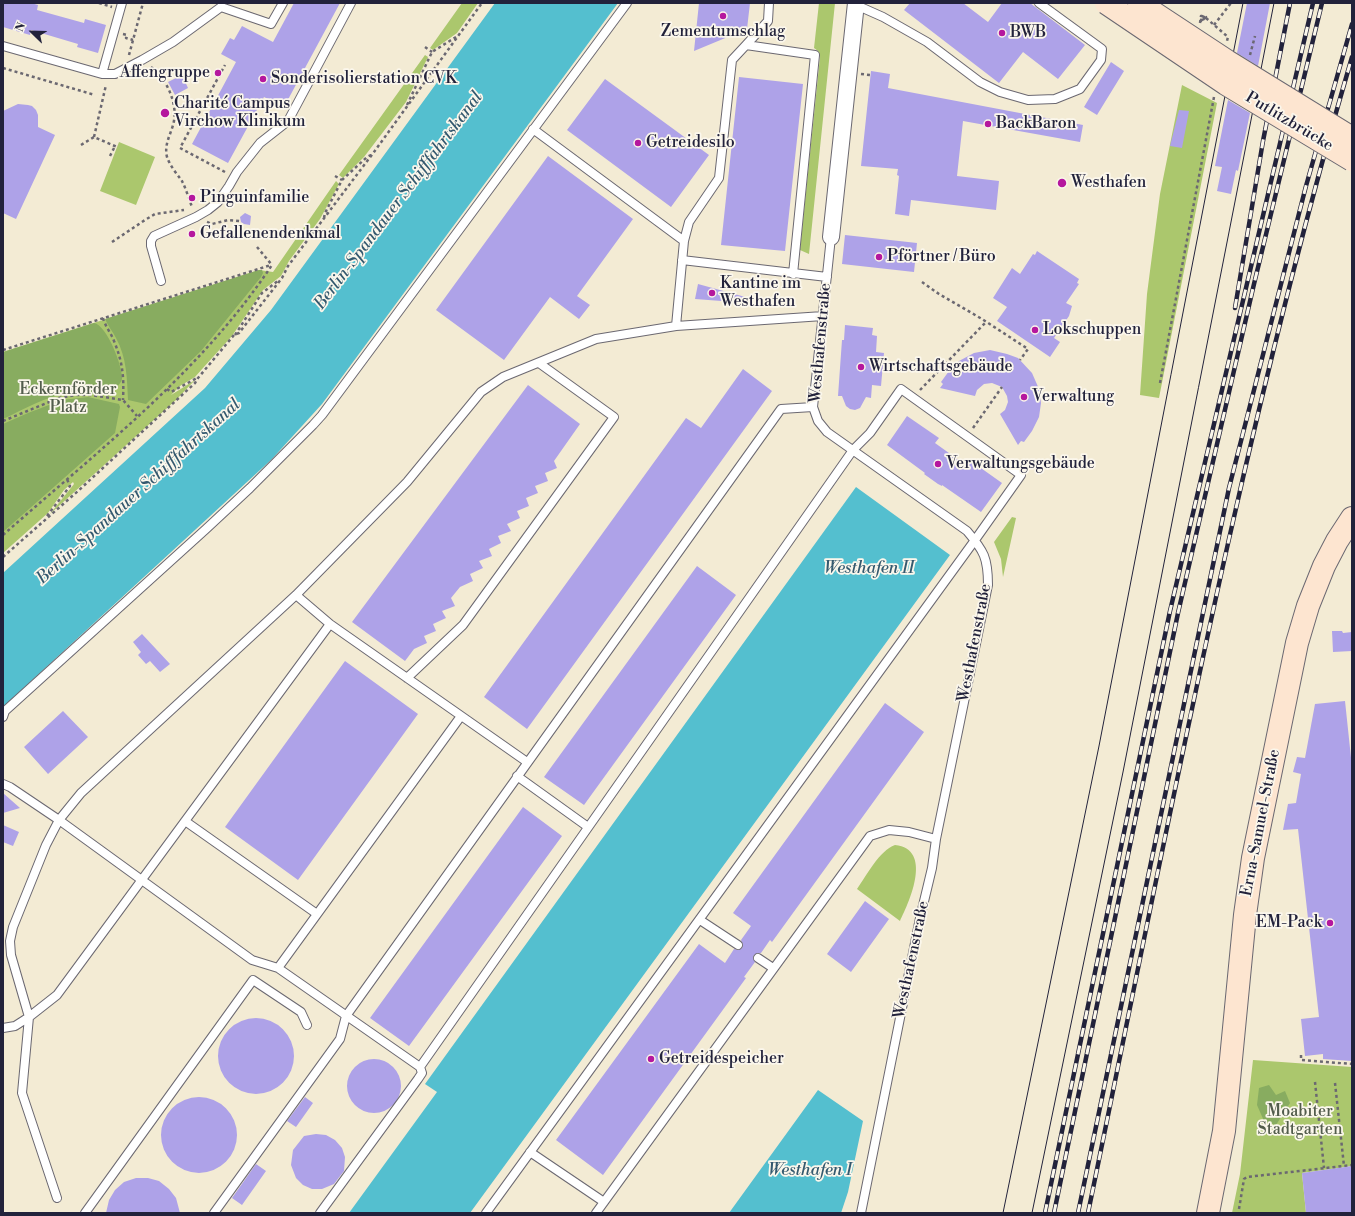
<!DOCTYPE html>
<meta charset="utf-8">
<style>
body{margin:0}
#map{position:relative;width:1355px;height:1216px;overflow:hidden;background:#f3ebd4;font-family:"Libre Bodoni",serif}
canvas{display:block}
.frame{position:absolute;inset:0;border:4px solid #22223b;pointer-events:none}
.north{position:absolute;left:12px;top:12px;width:40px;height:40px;-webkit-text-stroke:3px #fbf7ec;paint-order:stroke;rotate:293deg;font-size:11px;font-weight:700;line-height:16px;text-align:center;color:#22223b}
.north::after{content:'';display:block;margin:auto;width:14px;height:18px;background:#22223b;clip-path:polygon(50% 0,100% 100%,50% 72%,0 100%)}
</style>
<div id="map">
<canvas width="1355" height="1216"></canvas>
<div class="frame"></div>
<div class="north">N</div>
</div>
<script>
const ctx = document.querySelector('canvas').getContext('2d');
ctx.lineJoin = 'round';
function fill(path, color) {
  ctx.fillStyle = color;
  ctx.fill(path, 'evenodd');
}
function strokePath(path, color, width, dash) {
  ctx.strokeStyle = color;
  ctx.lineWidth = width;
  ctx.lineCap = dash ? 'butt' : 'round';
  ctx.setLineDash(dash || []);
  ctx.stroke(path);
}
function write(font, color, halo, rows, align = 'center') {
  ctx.font = font + ' "Libre Bodoni",serif';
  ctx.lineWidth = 3.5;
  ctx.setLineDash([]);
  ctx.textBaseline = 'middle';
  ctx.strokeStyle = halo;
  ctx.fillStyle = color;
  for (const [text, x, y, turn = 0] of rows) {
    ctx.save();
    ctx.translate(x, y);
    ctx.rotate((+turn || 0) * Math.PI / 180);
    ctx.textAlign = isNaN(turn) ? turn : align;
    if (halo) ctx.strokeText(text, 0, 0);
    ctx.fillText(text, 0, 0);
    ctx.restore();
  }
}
fill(new Path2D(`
 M462 3H478L457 33 433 50 430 48Z
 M819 3H835L809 254 800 250 820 57 818 51 814 48Z
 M425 55 428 57 406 102 364 157 343 178 339 175Z
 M1182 85 1217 103 1159 398 1140 395 1147 294 1160 194Z
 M119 142 155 157 136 205 100 191Z
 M336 181 339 184 320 219 289 261 281 276 263 290 232 336 203 368 195 377 180 386 171 395 195 380 176 400 50 514 74 484 73 482 64 490 48 513 3 553V352L259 270 273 272Z
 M1012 517 1016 518 1003 577 1001 559 994 542Z
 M895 845C933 849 910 901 900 921L857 889C867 875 879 851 895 845Z
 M1253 1060 1352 1067V1166L1302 1173 1306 1213H1232L1240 1174Z`), '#abc76d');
fill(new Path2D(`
 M259 270H262L263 273 261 277 201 351 146 404 128 400C127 379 127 358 116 338 113 332 108 326 105 319Z
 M94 323C107 325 123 367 122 379 121 385 111 392 107 395 94 394 80 392 67 394 45 396 23 410 3 419V352Z
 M88 397 119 404 120 407 115 433 3 532V424L28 413 62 400Z
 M1269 1085 1276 1095 1285 1091 1290 1103 1276 1125 1264 1121 1257 1105 1259 1088Z`), '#88ac60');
fill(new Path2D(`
 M495 3H618L322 404 272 459 3 707V573L205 388 271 310Z
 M856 487 950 555 470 1213H349L437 1092 425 1084Z
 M818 1090 863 1121 848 1192 841 1213H729Z`), '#54bfcf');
fill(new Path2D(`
 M3 3H31L38 5 37 10 84 23 85 19 106 25 98 53 77 47 78 44 31 30 30 35 3 27Z
 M294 3H340L284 107 264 97 228 163 192 144 236 62 221 54 230 38 234 40 242 26 273 42Z
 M699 3H750L747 29 694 51Z
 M910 3H963L988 22 1002 3H1030L1085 45 1058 79 1023 52 999 83 904 10Z
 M1247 3H1270L1258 66 1237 53Z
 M1111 62 1124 71 1097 115 1084 107Z
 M871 71 890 74 888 88 1083 125 1080 142 963 121 957 176 999 181 996 210 911 200 909 216 895 214 899 176 897 175 898 169 861 166Z
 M182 75 188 88 175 95 168 82Z
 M739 77 803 84 785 251 721 245Z
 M605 79 709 155 671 207 567 130Z
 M1228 100 1250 113 1238 171 1236 170 1231 194 1217 191 1222 167 1215 166Z
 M18 104 28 105 32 106 36 110 38 115V127L55 135 16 219 3 213V111Z
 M1179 110 1189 111 1182 148 1170 146Z
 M548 156 633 219 577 296 590 305 579 319 550 297 504 360 436 310Z
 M245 213 251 216 250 225 244 224 241 222 240 217Z
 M845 235 917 243 914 272 842 264Z
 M1037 251 1079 279 1077 283 1079 284 1066 303 1072 306 1069 316 1054 338 1060 342 1050 357 997 321 1007 307 993 298 1012 268 1020 274 1033 254 1035 255Z
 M698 284 749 298 748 303 695 299Z
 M845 325 873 328 872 335 877 336 876 352 884 353 881 386 872 385 871 398 866 397 860 408 855 410 850 409 846 406 842 396H838L842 340H844Z
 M990 350 1007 354 1018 358 1032 373 1039 389 1041 403 1039 417 1032 431 1024 442 1021 441 1018 445 1000 414 1005 410 1008 402 1007 396 1002 387 992 383 984 384 977 390 975 396 940 388 943 384 941 382 949 371 959 361 974 353Z
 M743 369 772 391 527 729 484 697 686 418 701 428Z
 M528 385 580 424 554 461 557 468 545 473 548 481 535 486 538 493 526 498 529 506 517 511 520 518 507 524 511 531 498 536 501 543 489 549 492 556 479 561 483 568 470 574 473 581 460 587 451 598 455 606 442 611 446 618 433 624 436 631 424 636 427 643 414 649 405 661 352 622Z
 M907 416 939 438 935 443 967 466 971 461 1002 483 981 512 942 485V486L938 484 924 474 925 473 887 445Z
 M697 566 736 595 584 805 544 777Z
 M1332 631H1342L1343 633 1352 632V651L1333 652Z
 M142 634 170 664 160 672 150 661 146 664 138 655 141 652 133 642Z
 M345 661 418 714 298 880 225 827Z
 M1345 701 1352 767V1061L1323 1059V1054L1305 1056 1301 1019 1319 1017 1298 829 1283 830 1288 804 1296 803 1301 774 1293 772 1297 757 1305 758 1315 704Z
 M885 703 924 732 772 942 770 940 761 953H758L754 955 753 958 755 962 744 977 746 978 603 1175 556 1140 699 944 725 963 734 949 738 950 742 948 743 945 741 940 751 926 733 913Z
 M63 711 88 737 48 774 24 747Z
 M3 793 20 808 3 813Z
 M523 807 562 836 409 1046 370 1018Z
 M3 825 19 832 13 846 3 842Z
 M865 901 889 919 851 972 827 954Z
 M218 1056a38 38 0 1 1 76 0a38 38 0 1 1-76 0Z
 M347 1086a27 27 0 1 1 54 0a27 27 0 1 1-54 0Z
 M161 1135a38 38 0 1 1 76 0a38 38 0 1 1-76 0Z
 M305 1097 313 1103 296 1127 287 1121Z
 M316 1134 326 1135 335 1140 342 1148 345 1157 344 1171 334 1184 322 1189H312L303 1185 296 1178 291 1165 293 1150 304 1136Z
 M256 1164 266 1171 242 1205 232 1198Z
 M1352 1166V1213H1306L1302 1173Z
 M136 1178H148L159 1181 169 1189 176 1198 180 1213H106L109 1200 115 1190 124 1182Z`), '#aea2e8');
const service = new Path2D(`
 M856 5 883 17 927 42 980 82 1000 92 1028 100 1055 99 1080 89 1101 60 1102 49 1039 3
 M746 45 768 21 769 3
 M3 46 102 74H115L142 60 173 42 221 7 271 24 283 3
 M102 74 122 3
 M533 129 684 241
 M831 237 813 407 818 421 827 432 967 531C984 551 988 558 988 585L936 839 932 868 920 918 861 1213
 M682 260 827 277
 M161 281 151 246V241L154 236 196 217 208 210 218 202 229 186 237 172 260 143 288 121 351 3
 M676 326 684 241 689 222 719 178 732 60 746 45 815 55 793 274
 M296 595 330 624 527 762
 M330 624 57 995 29 1017 11 955 10 941 13 927 46 845 59 820 81 793 296 595 407 482 481 392 503 377 596 339 676 326 823 316
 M407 678 463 625 614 417 539 363
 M461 716 278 968 420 1067 853 450 870 433 901 389 1021 475 975 540 486 1213
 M3 717 5 711 206 529 250 488 313 425 322 415 627 3
 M517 776 588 827
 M3 784 10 787 59 820 252 960 278 968
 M185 821 317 914
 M700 920 738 945
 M758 958 773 968
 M29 1017 22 1093 57 1198
 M3 1028 15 1026 29 1017
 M530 1152 604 1202
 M85 1213 253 980 301 1012 307 1025
 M214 1213 340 1039 346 1016 781 409 813 407
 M320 1213 418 1079 422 1073 420 1067
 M596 1213 870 836 889 830 909 832 936 839`);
const minor = new Path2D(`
 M831 237 856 3`);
const secondary = new Path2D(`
 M1208 1213 1224 1131 1245 915 1253 858 1297 643 1308 606 1324 566 1337 541 1352 518`);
strokePath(service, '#6b6871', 10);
strokePath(minor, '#6b6871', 18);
strokePath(secondary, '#6b6871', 24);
strokePath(new Path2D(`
 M99 3 112 7
 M1206 18 1228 37 1227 41
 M1200 23 1201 16 1206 17 1201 21 1202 16 1206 18 1202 20V16L1205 18
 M1214 25 1231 3
 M123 34 127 35 126 38 133 40
 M425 47 432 52
 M129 55 143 3
 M1250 55 1255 36
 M151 67C167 79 179 105 173 125 170 136 164 145 167 157 170 166 177 174 182 181 186 189 189 199 192 207
 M3 68 95 95
 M861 74 870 75
 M407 105 432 52 456 37
 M94 137 106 85
 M81 145 94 137 117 147
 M110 156 115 146
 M225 172 180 148 225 65
 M335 176 342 180
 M324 218 325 213 342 180 367 157 371 155
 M207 222 212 224 228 220 240 221
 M112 242 145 220 155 214 184 210
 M257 247 272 265
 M922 282 939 294 982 319 1028 349 1020 360
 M103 318C105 326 111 333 114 341 123 363 124 377 123 400
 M235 335 262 293 279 280
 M3 350 271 265
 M1160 383 1214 97
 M167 389 171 392 197 378
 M920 390 986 322
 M3 421 59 398 77 395H91L123 400 137 416
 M973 428 1002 387
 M47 516 70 486 67 479
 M3 535C98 451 201 372 272 265
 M3 557 78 491 195 383 198 378 234 335 239 333 282 278 288 266 374 152 482 3
 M1301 1055V1060L1352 1064
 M1315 1082 1324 1168
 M1335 1083 1344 1166
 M1239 1209 1244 1179 1247 1177 1352 1165`), '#6b6871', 2.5, [3, 3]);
strokePath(service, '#fff', 8);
strokePath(minor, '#fff', 16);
strokePath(secondary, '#fde5d0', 22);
strokePath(new Path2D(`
 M1003 1213 1099 746 1243 3
 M1032 1213 1123 772 1274 3`), '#22223b', 1);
const rail = new Path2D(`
 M1235 308 1263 141 1290 3
 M1045 1213 1170 611 1313 3
 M1054 1213 1178 613 1254 284 1322 3
 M1078 1213 1229 488 1306 186 1352 24
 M1088 1213C1168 826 1241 436 1352 57`);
strokePath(rail, '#22223b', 4.5);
strokePath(rail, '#fbf7ec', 3, [9]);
const secondaryBridge = new Path2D(`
 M1106 3 1226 84 1352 160
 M1139 3 1227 61 1352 138`);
strokePath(secondaryBridge, '#6b6871', 24, []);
strokePath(secondaryBridge, '#fde5d0', 22);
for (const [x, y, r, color] of [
 [723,16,4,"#b5179e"],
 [1002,33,4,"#b5179e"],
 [218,73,4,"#b5179e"],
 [263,79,4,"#b5179e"],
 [165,113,5,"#b5179e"],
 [988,124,4,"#b5179e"],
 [638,143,4,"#b5179e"],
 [1062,183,5,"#b5179e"],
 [192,198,4,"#b5179e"],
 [192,234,4,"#b5179e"],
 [879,257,4,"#b5179e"],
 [712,293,4,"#b5179e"],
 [1035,330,4,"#b5179e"],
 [861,367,4,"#b5179e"],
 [1024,397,4,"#b5179e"],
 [938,464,4,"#b5179e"],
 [1330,923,4,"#b5179e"],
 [651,1059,4,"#b5179e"]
]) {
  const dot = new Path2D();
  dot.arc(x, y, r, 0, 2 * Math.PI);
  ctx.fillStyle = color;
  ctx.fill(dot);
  strokePath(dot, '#fbf7ec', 1.5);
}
write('16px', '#22223b', '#fbf7ec', [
 ["Zementumschlag",723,32,"center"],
 ["BWB",1010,33],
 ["Affengruppe",210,73,"right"],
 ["Sonderisolierstation CVK",271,79],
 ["Charité Campus",174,104],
 ["Virchow Klinikum",174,122],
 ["BackBaron",996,124],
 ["Getreidesilo",646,143],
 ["Westhafen",1071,183],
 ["Pinguinfamilie",200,198],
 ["Gefallenendenkmal",200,234],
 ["Pförtner / Büro",887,257],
 ["Kantine im",720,284],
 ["Westhafen",720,302],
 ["Lokschuppen",1043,330],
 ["Wirtschaftsgebäude",869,367],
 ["Verwaltung",1032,397],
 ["Verwaltungsgebäude",946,464],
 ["EM-Pack",1322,923,"right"],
 ["Getreidespeicher",659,1059]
], 'left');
write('16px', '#22223b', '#fbf7ec', [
 ["Putlitzbrücke",1289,122,31],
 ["Westhafenstraße",821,343,-85],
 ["Westhafenstraße",975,643,-79],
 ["Erna-Samuel-Straße",1261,823,-79],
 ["Westhafenstraße",912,960,-78]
]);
write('16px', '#525c4c', '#fbf7ec', [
 ["Eckernförder",68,390],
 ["Platz",68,408],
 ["Moabiter",1300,1112],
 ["Stadtgarten",1300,1130]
]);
write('italic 17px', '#34596f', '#fbf7ec', [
 ["Berlin-Spandauer Schifffahrtskanal",399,201,-53],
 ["Berlin-Spandauer Schifffahrtskanal",139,492,-42],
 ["Westhafen II",869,569],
 ["Westhafen I",810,1171]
]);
</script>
